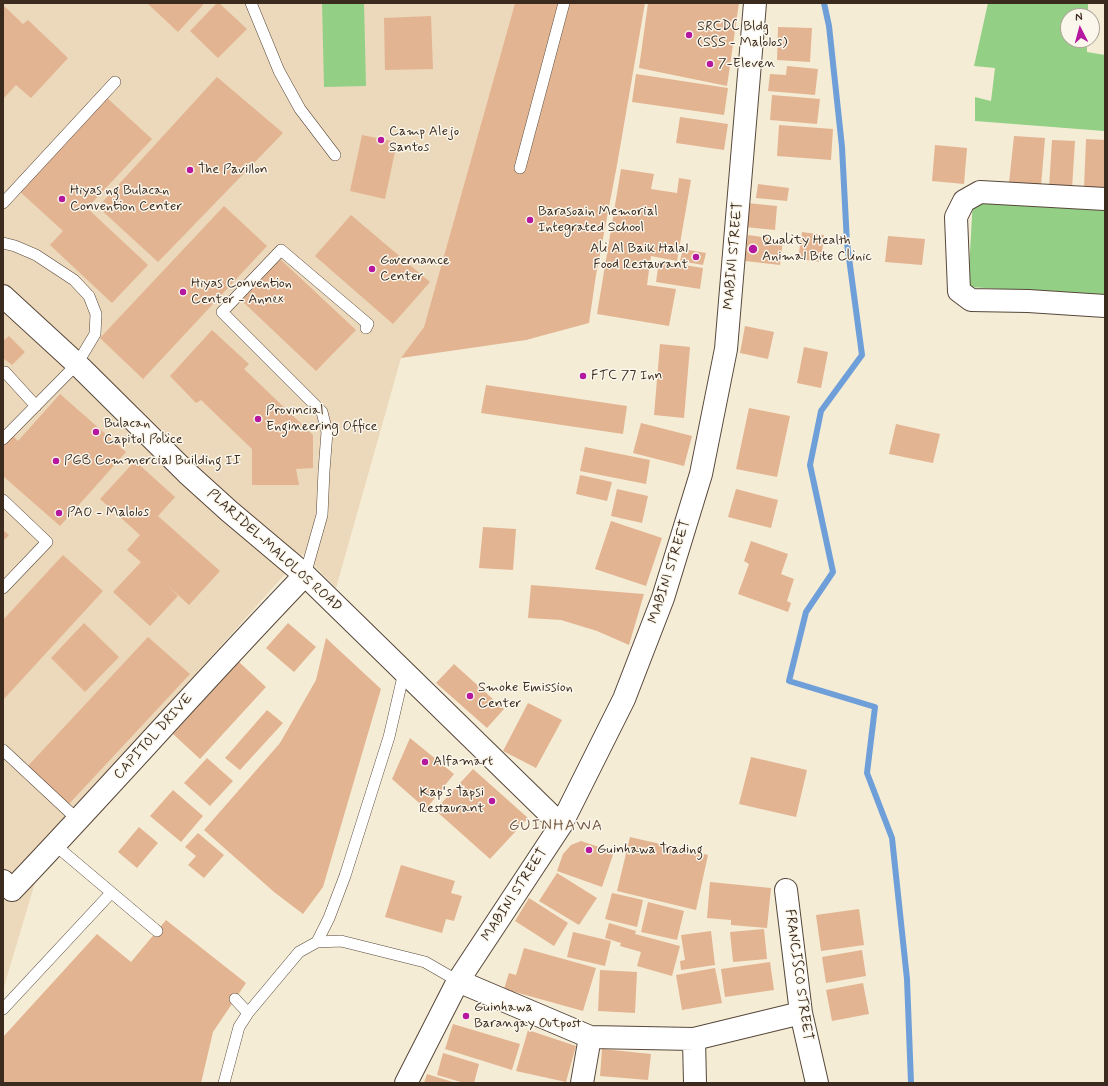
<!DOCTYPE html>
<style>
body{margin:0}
#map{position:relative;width:1108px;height:1086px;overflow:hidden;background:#f5ecd6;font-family:Mynerve,sans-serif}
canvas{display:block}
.frame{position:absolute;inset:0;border:4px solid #3b2a1e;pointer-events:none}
.north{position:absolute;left:1060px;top:8px;width:40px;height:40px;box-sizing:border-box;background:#fbf7ec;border:1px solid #aea59a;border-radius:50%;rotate:354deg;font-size:11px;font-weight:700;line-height:16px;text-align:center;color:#3b2a1e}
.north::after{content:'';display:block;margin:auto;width:14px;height:18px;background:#b5179e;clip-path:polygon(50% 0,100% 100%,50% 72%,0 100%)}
</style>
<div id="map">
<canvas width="1108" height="1086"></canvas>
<div class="frame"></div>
<div class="north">N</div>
</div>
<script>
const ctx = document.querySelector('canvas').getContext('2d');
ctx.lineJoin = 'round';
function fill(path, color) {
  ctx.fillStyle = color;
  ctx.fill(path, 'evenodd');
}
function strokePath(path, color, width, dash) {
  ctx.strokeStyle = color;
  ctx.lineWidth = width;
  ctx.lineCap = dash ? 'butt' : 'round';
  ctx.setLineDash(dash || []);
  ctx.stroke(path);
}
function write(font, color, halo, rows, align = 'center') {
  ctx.font = font + ' Mynerve,sans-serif';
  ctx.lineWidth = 3;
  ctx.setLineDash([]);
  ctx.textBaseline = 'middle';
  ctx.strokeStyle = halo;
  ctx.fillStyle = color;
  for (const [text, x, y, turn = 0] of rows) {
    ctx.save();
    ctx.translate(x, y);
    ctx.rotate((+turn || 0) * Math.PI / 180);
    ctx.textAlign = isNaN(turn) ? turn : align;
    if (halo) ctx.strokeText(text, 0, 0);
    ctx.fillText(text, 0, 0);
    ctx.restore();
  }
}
fill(new Path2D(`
 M3 3H515L424 327 401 358 336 588 303 554 48 839 3 990Z`), '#ecd8ba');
fill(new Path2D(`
 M322 3H364L366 86 324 87Z
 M988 3H1088V16H1068V40H1087V52L1105 55 1104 131 975 121V97L991 101 995 68 974 66Z
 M973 199 1105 206V295L968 287Z`), '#93d085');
strokePath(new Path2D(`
 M824 3 829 26 842 147 847 243 862 355 821 411 810 465 833 572 806 612 789 681 875 707 867 773 892 838 907 979 911 1083`), '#6f9fd9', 6);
fill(new Path2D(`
 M147 3H202L203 5 178 32Z
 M217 3H219L247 29 218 58 190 31Z
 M515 3H645L617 165 596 275 589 323 526 340 401 358 424 327Z
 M648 3H739L727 86 639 68Z
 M4 6 23 24 28 20 68 58 31 98 16 85 3 99V7Z
 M431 16 433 69 385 70 384 18Z
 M778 27 812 28 810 62 777 60Z
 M787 66 818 69 815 95 768 91 770 74 786 75Z
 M636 74 728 88 724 115 632 102Z
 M217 77 283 133 158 262 98 207Z
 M772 95 820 99 817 124 770 120Z
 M106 97 152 139 87 208 148 265 112 303 50 245 63 231 18 190Z
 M680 117 728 124 724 150 676 143Z
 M779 125 833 129 831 160 777 156Z
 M362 135 397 142 385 199 350 191Z
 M1014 136 1045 138 1041 186 1009 183Z
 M1086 139 1105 140V189L1084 188Z
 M1052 140 1075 141 1072 189 1049 188Z
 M935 145 967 148 964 184 932 181Z
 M621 169 654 174 651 189 677 193 679 178 691 180 677 261 651 256 647 285 676 289 669 326 597 314Z
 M758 184 789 188 787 201 756 198Z
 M747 203 777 206 775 230 745 227Z
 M224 206 267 246 143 379 100 338Z
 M351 215 430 282 393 324 315 256Z
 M802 232 824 235 821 262 798 259Z
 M748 235 783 240 780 265 745 261Z
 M888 236 925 239 922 265 885 262Z
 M683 249 706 253 703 265 680 261Z
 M280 259 356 330 316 371 241 300Z
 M659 261 703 268 700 289 656 282Z
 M745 326 774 332 768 359 740 353Z
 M212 330 249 364 244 369 313 435V468L296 469 299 485H252V449L201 400 196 403 170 376Z
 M9 336 25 352 12 365 3 358V341Z
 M660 344 690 347 684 418 654 415Z
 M804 347 828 352 821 388 797 383Z
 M486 385 627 406 623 434 481 413Z
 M60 394 126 452 60 526 3 476V445L12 435 18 441Z
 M749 408 790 416 777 477 736 469Z
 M641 423 692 436 684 466 633 453Z
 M896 424 940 434 933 463 889 454Z
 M585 447 650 460 646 484 580 471Z
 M135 461 175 497 158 516 220 571 189 605 169 587 178 596 150 626 113 592 141 562 127 550 140 535 100 499Z
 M580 475 612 482 607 501 576 494Z
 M617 489 648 496 642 523 611 516Z
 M736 489 778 500 771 528 728 517Z
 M611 521 662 538 646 586 595 569Z
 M483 527 516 529 513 570 479 568Z
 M3 530 9 535 3 541Z
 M751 541 788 554 781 574 794 579 787 601 791 603 788 612 738 594 749 564 744 561Z
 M63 555 103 591 3 700V620Z
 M531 585 644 594 629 645 597 631 561 620 528 618Z
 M84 623 119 657 85 692 51 658Z
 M288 623 316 647 294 672 266 648Z
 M148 637 190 674 68 805 27 767Z
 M326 638 381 689 323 887 303 914 274 892 204 830 280 743 316 680Z
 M239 662 266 687 200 759 173 734Z
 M454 664 504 709 487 728 436 683Z
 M528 703 562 720 536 768 503 751Z
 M267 710 283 723 240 770 225 758Z
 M410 738 454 774 426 809 392 779Z
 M751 757 807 770 796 817 739 804Z
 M207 758 233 781 210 806 184 783Z
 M473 769 528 818 490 859 435 810Z
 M173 790 203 816 181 842 150 816Z
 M139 827 158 843 137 868 118 852Z
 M198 833 224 855 204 878 188 865 196 856 185 847Z
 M630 837 708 855 696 910 617 891Z
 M581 841 614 852 602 887 557 871 563 854 571 845Z
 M401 865 455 881 451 893 462 896 454 921 446 919 442 933 385 917Z
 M557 873 597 898 579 925 539 901Z
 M710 882 771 888 767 928 731 925V920L707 918Z
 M612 893 643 900 637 927 605 919Z
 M529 898 568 923 554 946 515 921Z
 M648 902 684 911 677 940 641 932Z
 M859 909 864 945 821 951 816 915Z
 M166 920 246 983 213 1032 201 1083H3V1037L97 934 131 962Z
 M609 923 636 931 635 934 680 946 672 976 637 966 641 952 620 946 621 943 605 938Z
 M764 929 767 959 733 962 730 932Z
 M711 931 715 965 681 970 680 961 685 960 681 935Z
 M573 932 611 941 605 966 567 957Z
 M524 948 596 968 583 1011 504 989 509 973 516 975Z
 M862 950 866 976 826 983 822 957Z
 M770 962 774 990 725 997 721 969Z
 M715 968 722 1003 682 1010 676 975Z
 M600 970 637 972 635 1013 598 1011Z
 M863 983 869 1014 832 1021 826 990Z
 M453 1024 520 1044 512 1070 445 1049Z
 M528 1030 576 1046 566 1082 516 1071Z
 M602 1049 651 1054 648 1080 600 1076Z
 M443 1053 479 1064 474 1083H464L437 1075Z
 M427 1074 456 1083H424Z`), '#e3b491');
const lane = new Path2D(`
 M251 3 279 71 300 109 335 155
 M520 168 564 3
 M3 203 115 82
 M3 243 15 246 36 255 74 280 89 296 96 314 95 334 77 364 3 439
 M5 372 36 406
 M3 500 47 542 3 588
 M305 575 322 515 324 471 327 432 322 412 222 312 281 250 368 324 366 328
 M3 750 78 820
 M55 845 157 931
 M317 942 329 918 345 876 389 737 404 672
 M3 1009 111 893
 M248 1013 299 952 317 942 341 941 425 962 458 981
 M224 1083 239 1027 248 1013 235 999`);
const street = new Path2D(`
 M1105 199 980 192 964 201 956 217 959 291 971 300 1028 301 1105 306
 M786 890 801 1013 817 1083
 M458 981 590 1037 694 1039 801 1013
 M694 1039 695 1083
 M582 1083 590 1037`);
const secondary = new Path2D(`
 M3 296 77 364 187 473 229 511 305 575 561 825
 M3 881 12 890C111 786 206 678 305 575
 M406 1083 458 981 561 825 624 699 663 598 701 474 726 349 755 3`);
strokePath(lane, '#57473a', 12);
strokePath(street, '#57473a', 24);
strokePath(secondary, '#57473a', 24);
strokePath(lane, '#fff', 11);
strokePath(street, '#fff', 22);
strokePath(secondary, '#fff', 22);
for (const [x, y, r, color] of [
 [689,35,4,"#b5179e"],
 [710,64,4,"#b5179e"],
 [381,140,4,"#b5179e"],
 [190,170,4,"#b5179e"],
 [62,199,4,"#b5179e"],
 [530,220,4,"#b5179e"],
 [753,249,5,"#b5179e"],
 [696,257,4,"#b5179e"],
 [372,269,4,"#b5179e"],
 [183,292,4,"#b5179e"],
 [583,376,4,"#b5179e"],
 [258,419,4,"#b5179e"],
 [96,432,4,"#b5179e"],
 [56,461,4,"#b5179e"],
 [59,513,4,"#b5179e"],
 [470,696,4,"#b5179e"],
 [425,762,4,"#b5179e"],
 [492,801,4,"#b5179e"],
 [589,850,4,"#b5179e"],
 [466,1016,4,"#b5179e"]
]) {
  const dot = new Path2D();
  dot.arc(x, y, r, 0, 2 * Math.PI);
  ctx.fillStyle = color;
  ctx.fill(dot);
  strokePath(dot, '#fbf7ec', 1.5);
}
write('14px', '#3b2a1e', '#fbf7ec', [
 ["SRCDC Bldg",697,27],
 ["(SSS - Malolos)",697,43],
 ["7-Eleven",718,64],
 ["Camp Alejo",389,132],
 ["Santos",389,148],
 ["The Pavillon",198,170],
 ["Hiyas ng Bulacan",70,191],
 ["Convention Center",70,207],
 ["Barasoain Memorial",538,212],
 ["Integrated School",538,228],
 ["Quality Health",762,241],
 ["Animal Bite Clinic",762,257],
 ["Ali Al Baik Halal",688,249,"right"],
 ["Food Restaurant",688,265,"right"],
 ["Governance",380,261],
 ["Center",380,277],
 ["Hiyas Convention",191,284],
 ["Center - Annex",191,300],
 ["FTC 77 Inn",591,376],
 ["Provincial",266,411],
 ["Engineering Office",266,427],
 ["Bulacan",104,424],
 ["Capitol Police",104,440],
 ["PGB Commercial Building II",64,461],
 ["PAO - Malolos",67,513],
 ["Smoke Emission",478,688],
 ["Center",478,704],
 ["Alfamart",433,762],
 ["Kap's Tapsi",484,793,"right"],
 ["Restaurant",484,809,"right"],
 ["Guinhawa Trading",597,850],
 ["Guinhawa",474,1008],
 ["Barangay Outpost",474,1024]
], 'left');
write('14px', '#3b2a1e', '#fbf7ec', [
 ["MABINI STREET",734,256,-85],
 ["PLARIDEL-MALOLOS ROAD",274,551,42],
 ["MABINI STREET",670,572,-72],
 ["CAPITOL DRIVE",154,737,-48],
 ["MABINI STREET",515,895,-57],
 ["FRANCISCO STREET",798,975,82]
]);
ctx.letterSpacing = '1px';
write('16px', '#765a46', '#fbf7ec', [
 ["GUINHAWA",556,827]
]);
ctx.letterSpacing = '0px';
</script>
